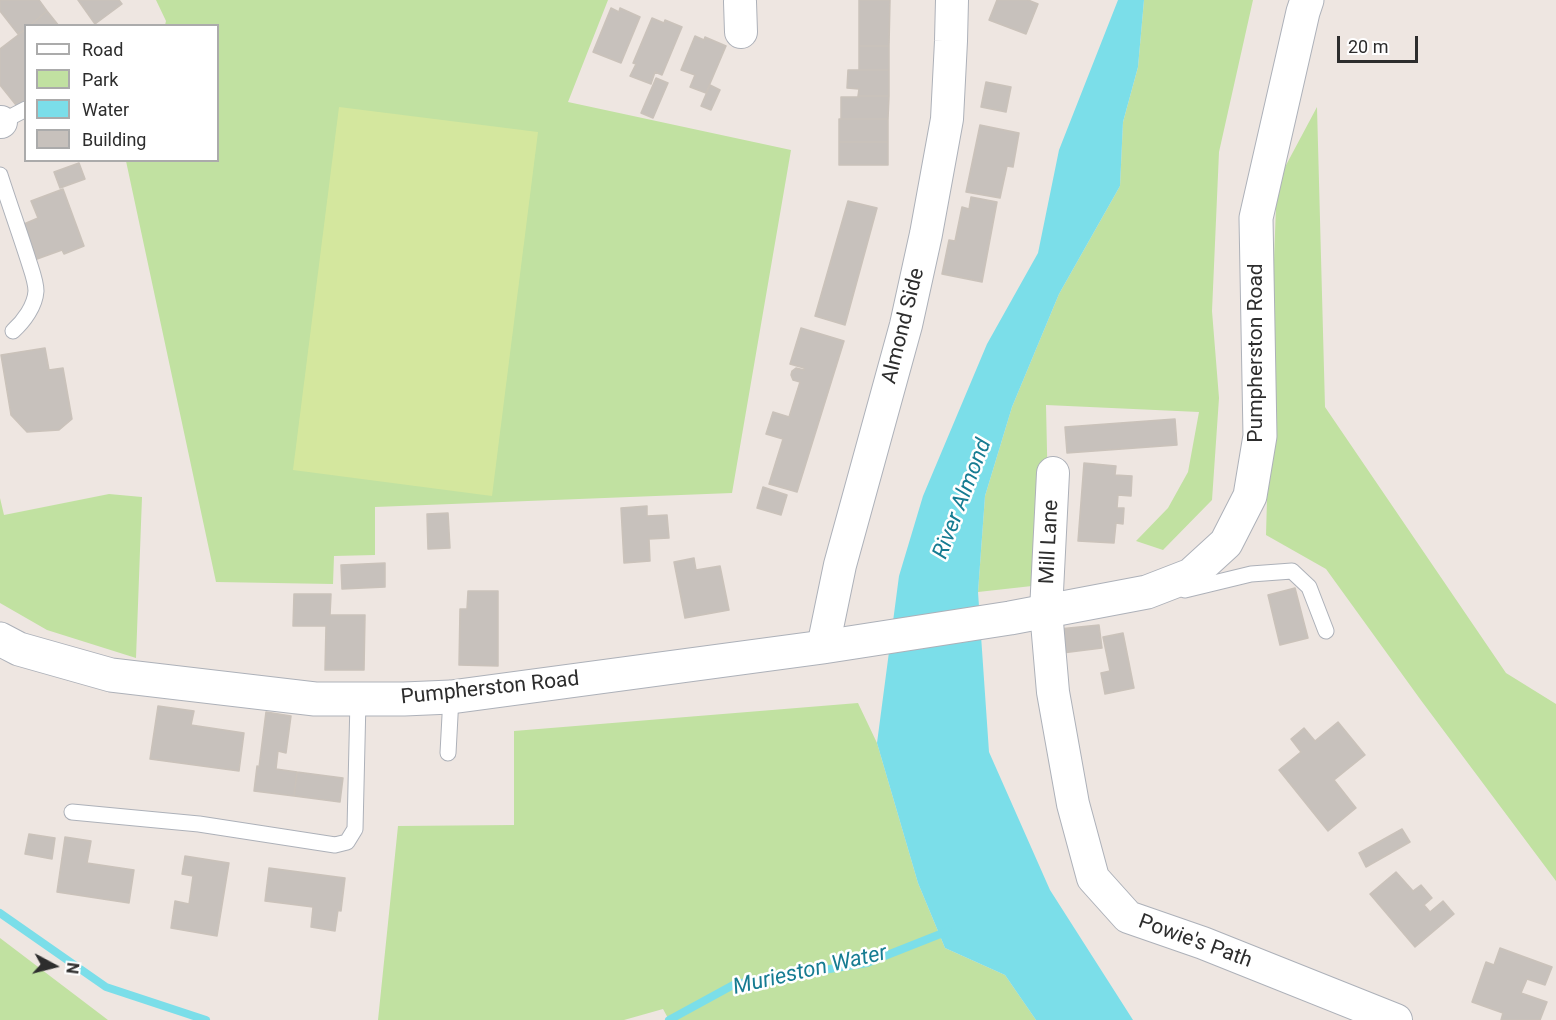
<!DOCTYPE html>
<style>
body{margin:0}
#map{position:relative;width:1556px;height:1020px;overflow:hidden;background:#eee6e1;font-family:Roboto,sans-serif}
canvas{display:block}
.legend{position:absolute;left:24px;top:24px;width:195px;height:138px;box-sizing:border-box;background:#fff;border:2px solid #ababab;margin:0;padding:8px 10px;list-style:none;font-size:18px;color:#2d2d2d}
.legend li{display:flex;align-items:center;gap:12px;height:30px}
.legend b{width:30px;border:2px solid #ababab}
.north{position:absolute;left:24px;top:936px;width:60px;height:60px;-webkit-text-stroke:4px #fff;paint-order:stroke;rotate:97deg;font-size:16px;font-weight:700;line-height:24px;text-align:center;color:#2d2d2d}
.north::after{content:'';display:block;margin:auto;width:21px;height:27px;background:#2d2d2d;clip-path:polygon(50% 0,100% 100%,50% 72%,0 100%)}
.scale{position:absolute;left:1337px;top:36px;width:81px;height:27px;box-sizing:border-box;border:3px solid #2d2d2d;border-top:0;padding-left:8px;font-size:18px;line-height:21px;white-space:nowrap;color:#2d2d2d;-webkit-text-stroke:4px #fff;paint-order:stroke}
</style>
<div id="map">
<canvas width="1556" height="1020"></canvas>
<ul class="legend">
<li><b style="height:8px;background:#fff"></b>Road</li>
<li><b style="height:16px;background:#c1e1a1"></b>Park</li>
<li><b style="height:16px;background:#7bdee9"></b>Water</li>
<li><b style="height:16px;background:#c7c1bc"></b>Building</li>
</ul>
<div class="north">N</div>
<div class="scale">20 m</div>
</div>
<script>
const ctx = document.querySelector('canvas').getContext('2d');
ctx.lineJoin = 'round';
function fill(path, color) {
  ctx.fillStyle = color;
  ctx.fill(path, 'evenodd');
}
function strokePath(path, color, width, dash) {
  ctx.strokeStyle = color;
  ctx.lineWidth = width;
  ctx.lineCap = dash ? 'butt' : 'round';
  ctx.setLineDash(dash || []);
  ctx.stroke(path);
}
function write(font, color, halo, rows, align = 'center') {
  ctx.font = font + ' Roboto,sans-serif';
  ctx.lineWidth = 5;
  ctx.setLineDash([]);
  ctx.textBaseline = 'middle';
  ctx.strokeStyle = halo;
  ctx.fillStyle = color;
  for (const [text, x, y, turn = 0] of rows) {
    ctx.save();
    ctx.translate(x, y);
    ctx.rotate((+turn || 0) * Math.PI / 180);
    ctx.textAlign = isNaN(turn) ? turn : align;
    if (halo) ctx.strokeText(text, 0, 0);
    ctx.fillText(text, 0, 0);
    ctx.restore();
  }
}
fill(new Path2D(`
 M156 0H608L568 102 791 150 732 493 375 507V555L334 556 333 584 216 582 126 161 218 160V26L165 25 166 21Z
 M1144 0H1253L1219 152 1212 311 1219 398 1212 500 1163 550 1136 541 1168 508 1188 472 1199 412 1046 405 1048 497 1041 585 978 592 985 496 1012 407 1059 294 1120 186 1123 122 1138 67Z
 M1317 107 1325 407 1506 673 1556 704V881L1420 699 1326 569 1266 535 1273 285 1277 182Z
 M109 494 142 497 136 658 47 630 0 603V498L4 515Z
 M858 703 877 743 918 883 945 948 1005 975 1036 1020H669L663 1009 624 1020H378L398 826 514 825V731Z
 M0 938 108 1020H0Z`), '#c1e1a1');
fill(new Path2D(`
 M339 107 538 132 492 496 293 470Z`), '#d4e79e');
fill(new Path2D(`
 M1118 0H1144L1138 67 1123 122 1120 186 1059 294 1012 407 985 496 978 592 989 752 1050 890 1133 1020H1036L1005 975 945 948 918 883 877 743 899 576 923 496 987 344 1038 253 1059 150Z`), '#7bdee9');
strokePath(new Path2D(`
 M0 913 106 987 206 1020
 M669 1020 735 984 867 963 948 931`), '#7bdee9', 8);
const building = new Path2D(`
 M0 0H39L47 11 29 26H26V29L18 34 0 11Z
 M78 0H119L122 4 95 24Z
 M859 0H890L889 46H859Z
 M997 0H1028L1038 4 1026 34 989 20Z
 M611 8 619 12 620 8 640 17 621 63 593 52Z
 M47 11 59 26H29Z
 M652 18 664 23 665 20 682 27 662 75 655 72 651 84 630 76 636 64 633 63Z
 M26 29V106L20 110 0 85V49Z
 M695 36 704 40 705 37 726 46 706 93 690 87 695 75 681 70Z
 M859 46H889V70H859Z
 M848 70H889V96H858L859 89 847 88Z
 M656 78 668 83 653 118 641 113Z
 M986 82 1011 87 1006 112 981 107Z
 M710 85 720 90 711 110 701 106Z
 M858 96H889L888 119H841V97H859Z
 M839 119H888V142H839Z
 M980 125 1019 133 1013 167 1007 166 1000 198 966 192Z
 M839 142H888V165H839Z
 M79 163 85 179 60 188 54 172Z
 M63 189 84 246 64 254 62 250 37 259 24 224 38 218 31 201Z
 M971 197 997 202 982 282 942 274 949 240 955 241 962 207 969 209Z
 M848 201 877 208 845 325 815 316Z
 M801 328 844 341 797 492 769 484 783 439 766 434 773 412 789 417 800 382 793 380 791 375 792 371 796 368 804 370V368L790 364Z
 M45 348 49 370 63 368 72 419 59 430 27 432 11 415 1 355Z
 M1175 419 1177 445 1067 453 1065 427Z
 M1084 463 1116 466 1115 475 1132 476 1131 496 1118 495 1117 508H1124L1123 524 1116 523 1114 543 1078 541Z
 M763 487 787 495 781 515 757 508Z
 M647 506V516L667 515 669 538 649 539 650 561 624 563 621 508Z
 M448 513 450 548 428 549 427 514Z
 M694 558 696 570 720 566 729 610 685 618 674 562Z
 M385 563V587L342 589 341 565Z
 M1295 588 1308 638 1280 645 1268 595Z
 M468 591H498V666L459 665 460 609H467Z
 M294 594H331L330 615H365L364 670H325L326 626H293Z
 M1099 625 1102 648 1062 653 1059 629Z
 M1123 633 1134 688 1105 694 1101 673 1110 671 1103 637Z
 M158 706 194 711 191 725 244 733 239 771 150 759Z
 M266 712 291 716 286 753 278 751 276 769 297 772 294 796 254 791 257 766 259 767Z
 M1338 722 1365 755 1334 780 1356 808 1328 831 1279 770 1301 752 1291 739 1304 728 1315 741Z
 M297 772 343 778 340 802 294 796Z
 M1402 829 1410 842 1366 867 1359 853Z
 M29 834 55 838 52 859 25 854Z
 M65 837 91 841 87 863 134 870 129 903 57 892Z
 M185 856 229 863 217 936 171 928 175 901 189 904 193 876 182 874Z
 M269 868 345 878 341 911 338 910 335 931 311 927 313 907 265 901Z
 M1396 872 1413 891 1421 885 1432 898 1424 905 1430 912 1443 901 1454 914 1415 947 1370 894Z
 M1500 948 1552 967 1545 985 1527 979 1521 993 1547 1002 1540 1020H1501L1503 1013 1472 1002 1486 962 1494 965Z`);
fill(building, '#c7c1bc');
strokePath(building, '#cac2ba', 1.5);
const lane = new Path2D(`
 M1 122 26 109
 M0 175C9 203 19 231 28 259 31 269 36 281 36 291 35 306 24 321 13 331
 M1185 590 1251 574 1292 571 1309 587 1326 631
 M448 753 451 697
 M72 812 199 824 335 845 347 842 355 829 358 700`);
const street = new Path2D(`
 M740 2 741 32
 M0 122H1
 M1053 473 1046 611 1053 692 1073 804 1093 878 1128 917 1203 943 1396 1020
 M823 647 840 565 906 325 926 234 947 119 951 41 952 0`);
const secondary = new Path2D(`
 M0 639 19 649 111 675 315 699H404L451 697 823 647 1010 618 1147 592 1191 575 1226 543 1250 496 1260 436 1256 218 1303 12 1307 0`);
strokePath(lane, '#adb1b9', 17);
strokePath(street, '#adb1b9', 34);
strokePath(secondary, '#adb1b9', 35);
strokePath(lane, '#fff', 15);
strokePath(street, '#fff', 32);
strokePath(secondary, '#fff', 33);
write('21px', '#2d2d2d', '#fff', [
 ["Almond Side",904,326,-76],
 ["Pumpherston Road",1257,353,-90],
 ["Mill Lane",1050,542,-87],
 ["Pumpherston Road",490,689,-6],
 ["Powie's Path",1195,942,20]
]);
write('italic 22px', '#167c92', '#fff', [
 ["River Almond",963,499,-69],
 ["Murieston Water",810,971,-13]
]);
</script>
